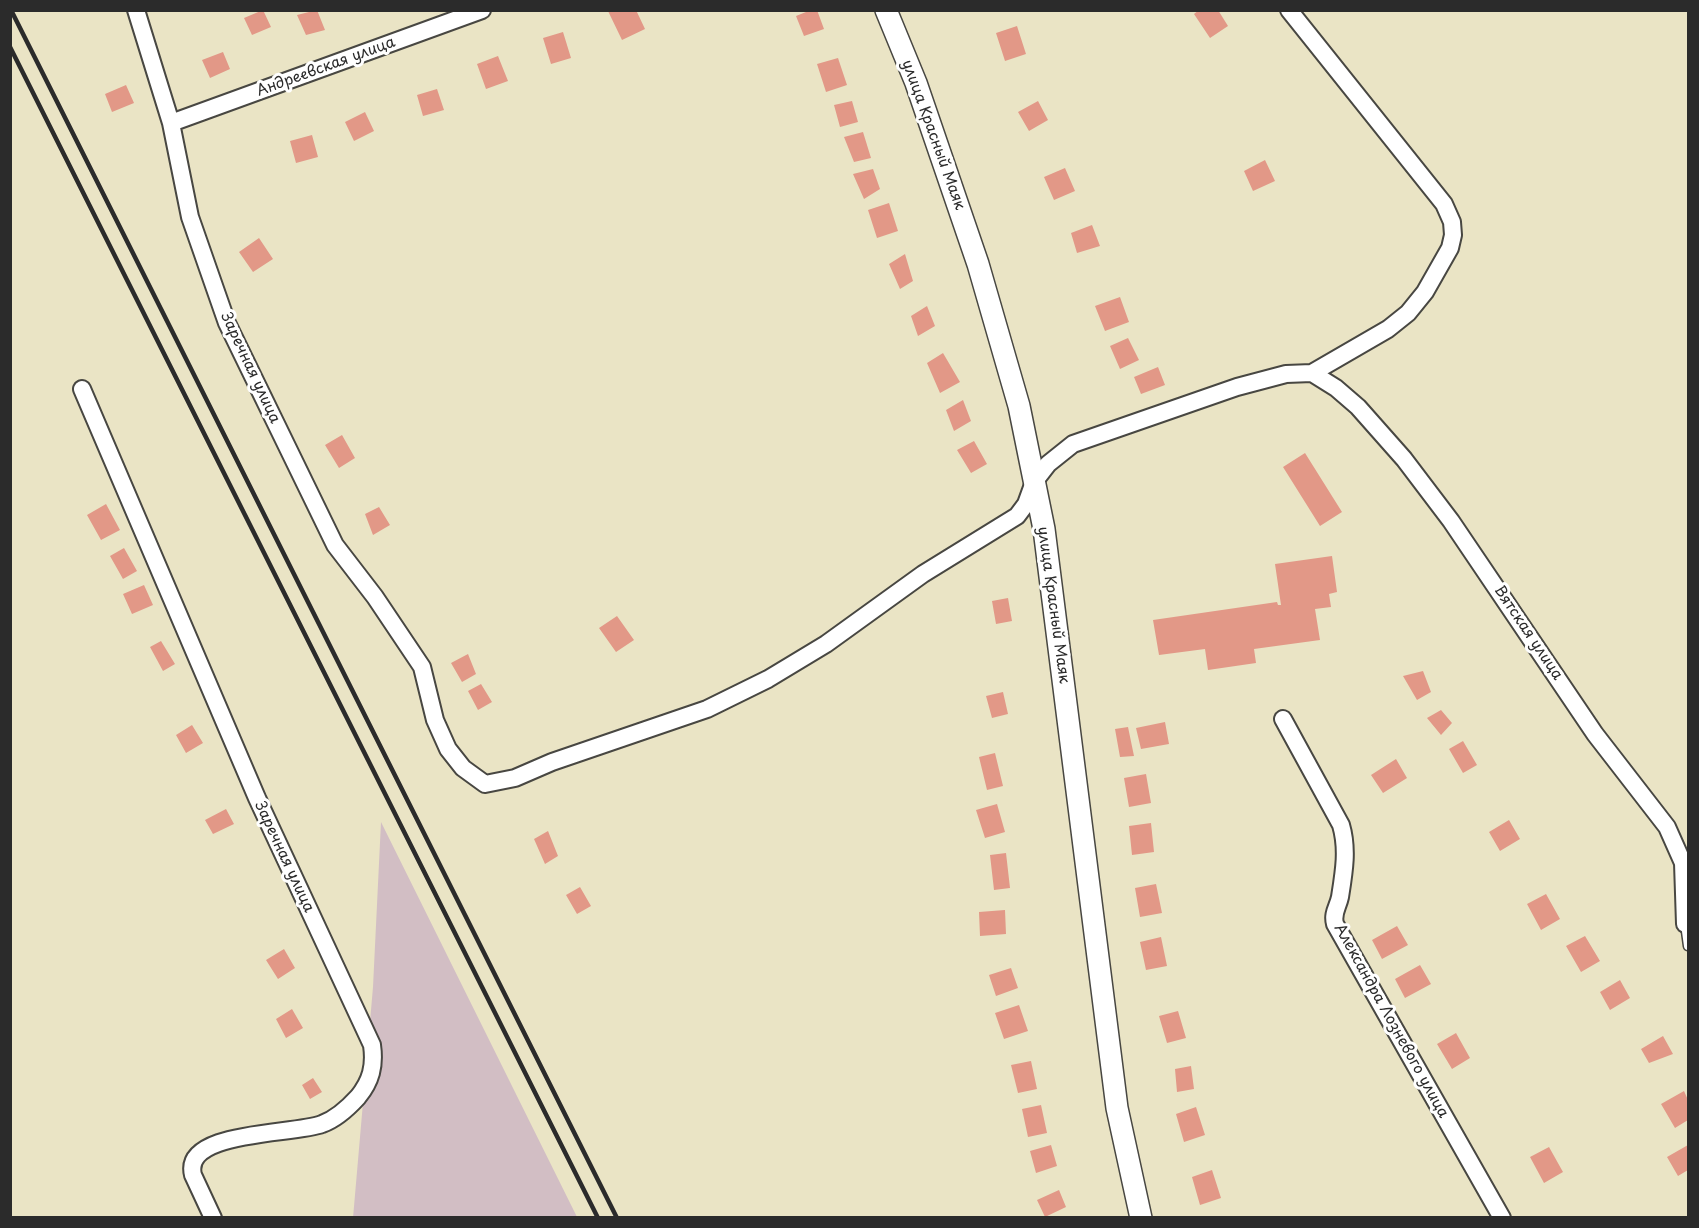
<!DOCTYPE html>
<meta charset="utf-8">
<style>
body{margin:0}
#map{position:relative;width:1699px;height:1228px;overflow:hidden;background:#eae4c5;font-family:"Playpen Sans",sans-serif}
canvas{display:block}
.frame{position:absolute;inset:0;border:12px solid #2b2b2b;pointer-events:none}
</style>
<div id="map">
<canvas width="1699" height="1228"></canvas>
<div class="frame"></div>
</div>
<script>
const ctx = document.querySelector('canvas').getContext('2d');
ctx.lineJoin = 'round';
function fill(path, color) {
  ctx.fillStyle = color;
  ctx.fill(path, 'evenodd');
}
function strokePath(path, color, width, dash) {
  ctx.strokeStyle = color;
  ctx.lineWidth = width;
  ctx.lineCap = dash ? 'butt' : 'round';
  ctx.setLineDash(dash || []);
  ctx.stroke(path);
}
function write(font, color, halo, rows, align = 'center') {
  ctx.font = font + ' "Playpen Sans",sans-serif';
  ctx.lineWidth = 6;
  ctx.setLineDash([]);
  ctx.textBaseline = 'middle';
  ctx.strokeStyle = halo;
  ctx.fillStyle = color;
  for (const [text, x, y, turn = 0] of rows) {
    ctx.save();
    ctx.translate(x, y);
    ctx.rotate((+turn || 0) * Math.PI / 180);
    ctx.textAlign = isNaN(turn) ? turn : align;
    if (halo) ctx.strokeText(text, 0, 0);
    ctx.fillText(text, 0, 0);
    ctx.restore();
  }
}
fill(new Path2D(`
 M381 822 577 1217 353 1218 373 987Z`), '#d2bec4');
fill(new Path2D(`
 M263 10 271 27 252 35 244 18Z
 M317 10 325 30 306 35 297 15Z
 M636 10 645 29 622 40 608 11Z
 M811 10H817L824 29 804 36 796 16Z
 M1199 10H1218L1228 26 1210 38 1194 14Z
 M1017 26 1026 54 1005 61 996 33Z
 M563 32 571 58 551 64 543 38Z
 M223 52 230 69 210 78 202 60Z
 M498 56 508 81 486 89 477 64Z
 M838 58 847 85 826 92 817 64Z
 M126 85 134 103 112 112 105 94Z
 M437 89 444 110 423 116 417 95Z
 M852 101 858 122 840 127 834 105Z
 M1038 101 1048 120 1029 131 1018 112Z
 M365 112 374 131 354 141 345 122Z
 M863 132 871 158 854 162 844 137Z
 M312 135 318 157 296 163 290 141Z
 M1265 160 1275 181 1253 191 1244 171Z
 M1065 168 1075 191 1054 200 1044 177Z
 M873 169 880 189 864 199 853 174Z
 M889 203 898 231 877 238 868 210Z
 M1092 225 1100 246 1077 253 1071 233Z
 M259 238 273 259 253 272 239 252Z
 M905 254 913 281 900 289 889 264Z
 M1120 297 1129 322 1105 331 1095 306Z
 M927 306 935 326 918 336 911 316Z
 M1128 338 1139 360 1120 369 1110 346Z
 M943 353 960 382 940 393 927 363Z
 M1158 367 1165 385 1141 394 1134 377Z
 M963 400 971 421 954 431 946 410Z
 M342 435 355 458 339 468 325 445Z
 M974 441 987 464 971 473 957 450Z
 M1305 453 1342 512 1320 526 1283 467Z
 M106 504 120 530 101 540 87 515Z
 M379 507 390 525 373 535 365 514Z
 M124 548 137 571 123 579 110 556Z
 M1332 556 1337 592 1329 594 1331 607 1315 609 1320 640 1254 649 1256 663 1208 670 1205 649 1159 655 1153 620 1277 602 1278 605H1281L1275 564Z
 M144 585 153 605 132 614 123 594Z
 M1008 598 1012 621 996 624 992 601Z
 M617 616 634 640 616 652 599 628Z
 M161 641 175 664 163 671 150 647Z
 M468 654 476 674 462 682 451 663Z
 M1423 671 1431 692 1417 700 1403 676Z
 M481 684 492 702 478 710 468 691Z
 M1003 692 1008 714 992 718 986 696Z
 M1441 710 1452 723 1441 735 1427 718Z
 M1165 722 1169 744 1141 749 1136 728Z
 M192 725 203 743 186 753 176 735Z
 M1128 727 1134 756 1120 757 1115 729Z
 M1463 741 1477 765 1463 773 1449 749Z
 M995 753 1003 786 987 790 979 757Z
 M1396 759 1407 778 1383 793 1371 775Z
 M1146 774 1151 803 1129 807 1124 778Z
 M997 804 1005 832 985 838 976 810Z
 M226 809 234 824 213 834 205 820Z
 M1509 820 1520 839 1500 851 1489 832Z
 M1151 823 1154 852 1132 855 1129 826Z
 M548 831 558 856 545 864 534 839Z
 M1006 853 1010 888 994 890 990 855Z
 M1156 884 1162 913 1140 917 1135 888Z
 M580 887 591 906 577 914 566 895Z
 M1546 894 1560 919 1541 930 1527 904Z
 M1005 910 1006 934 980 936 979 912Z
 M1397 926 1408 945 1382 959 1372 940Z
 M1585 936 1600 961 1581 972 1566 946Z
 M1161 937 1167 966 1146 970 1140 942Z
 M284 949 295 968 278 979 266 960Z
 M1420 965 1431 984 1405 998 1395 979Z
 M1011 968 1018 988 996 996 989 975Z
 M1620 980 1630 998 1610 1010 1600 992Z
 M1019 1005 1028 1031 1004 1039 995 1013Z
 M292 1009 303 1028 286 1038 276 1019Z
 M1178 1011 1186 1038 1167 1043 1159 1016Z
 M1456 1033 1470 1058 1452 1069 1437 1044Z
 M1663 1036 1673 1054 1649 1063 1641 1049Z
 M1031 1061 1037 1089 1018 1093 1011 1065Z
 M1191 1066 1194 1089 1177 1092 1175 1069Z
 M313 1078 322 1092 310 1099 302 1085Z
 M1684 1091 1688 1100V1120L1675 1128 1661 1104Z
 M1041 1105 1047 1133 1028 1137 1022 1109Z
 M1196 1107 1205 1135 1184 1142 1176 1114Z
 M1051 1145 1057 1166 1036 1173 1030 1151Z
 M1688 1145V1170L1678 1176 1667 1157Z
 M1549 1147 1563 1172 1544 1183 1530 1157Z
 M1212 1170 1221 1198 1200 1205 1192 1177Z
 M1059 1190 1066 1207 1045 1217 1037 1200Z`), '#e29887');
const service = new Path2D(`
 M1685 924 1688 946`);
const minor = new Path2D(`
 M136 10 171 123 190 217 227 323 335 545 375 597 422 667 435 720 448 749 463 768 485 784 515 778 552 762 707 709 768 679 826 644 923 574 1017 516 1026 504 1034 482 1048 464 1073 444 1237 387 1286 374 1312 373 1388 329 1408 313 1425 292 1450 248 1453 235 1452 222 1444 204 1289 10
 M171 123 482 10
 M1312 373 1336 388 1358 407 1404 459 1451 521 1595 734 1667 827 1683 863 1685 924
 M82 389 257 798 372 1045C375 1066 371 1081 358 1097 348 1108 336 1119 322 1124 294 1135 182 1130 193 1175L213 1218
 M1283 719 1341 825C1348 849 1344 872 1340 897 1338 907 1332 913 1335 924L1502 1218`);
const tertiary = new Path2D(`
 M886 10 916 83 978 264 1019 406 1044 529 1117 1108 1141 1218`);
strokePath(service, '#484742', 11);
strokePath(minor, '#484742', 20);
strokePath(tertiary, '#484742', 24);
strokePath(service, '#fff', 8);
strokePath(minor, '#fff', 16);
strokePath(tertiary, '#fff', 21);
strokePath(new Path2D(`
 M11 10 617 1218
 M10 47 598 1218`), '#2b2b2b', 4.5);
write('15px', '#2b2b2b', '#fff', [
 ["Андреевская улица",326,67,-20],
 ["улица Красный Маяк",933,135,70],
 ["Заречная улица",250,368,65],
 ["улица Красный Маяк",1053,605,82],
 ["Вятская улица",1528,633,56],
 ["Заречная улица",284,857,65],
 ["Александра Лозневого улица",1391,1021,61]
]);
</script>
